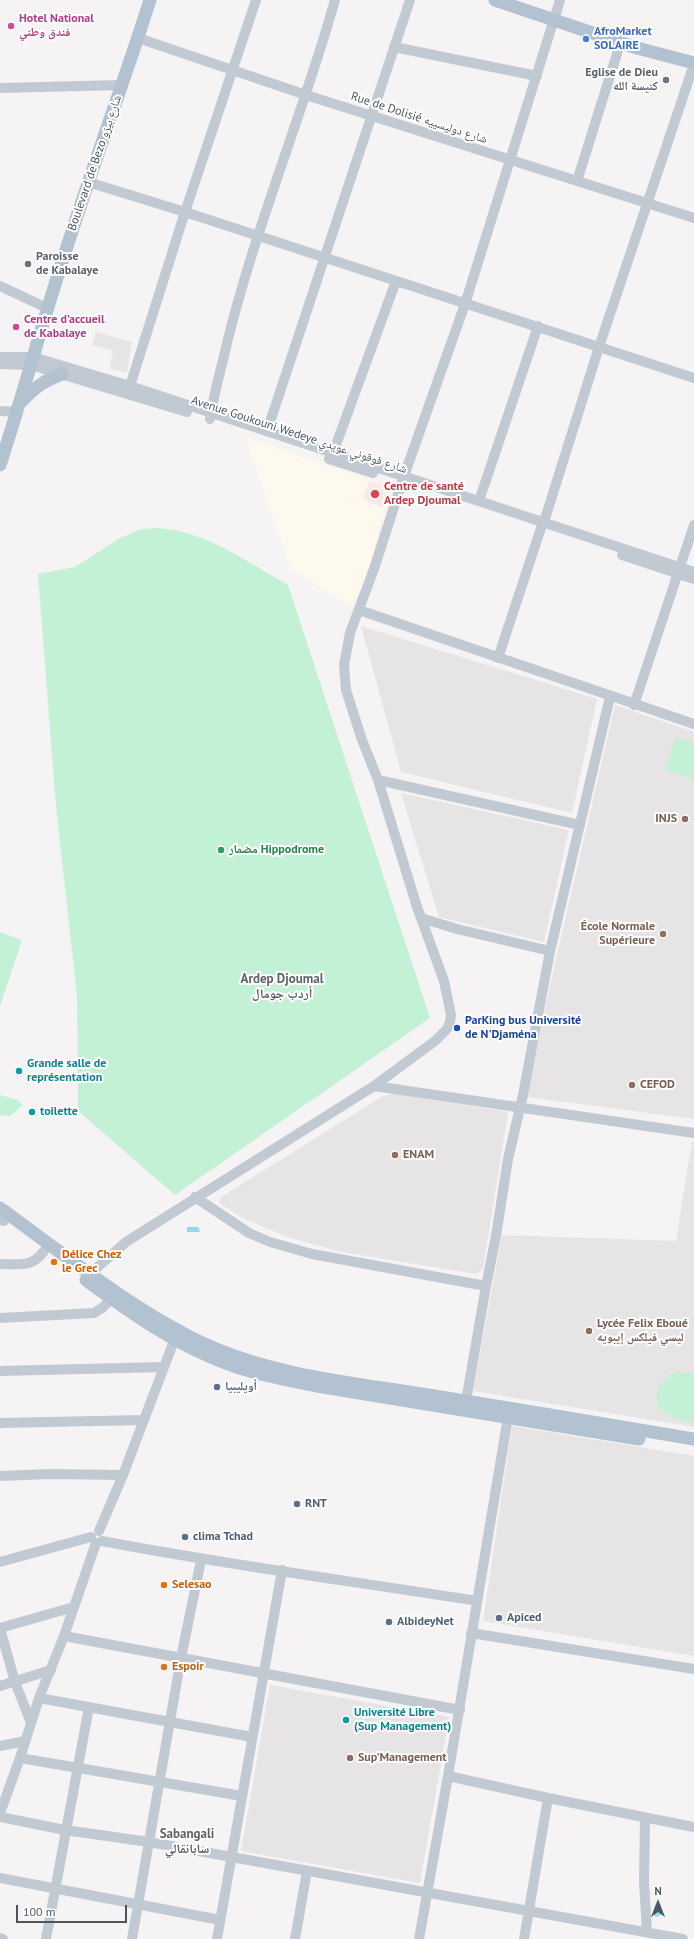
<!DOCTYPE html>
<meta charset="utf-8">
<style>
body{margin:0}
#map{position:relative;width:694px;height:1939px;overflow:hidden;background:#f5f3f3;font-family:"PT Sans",sans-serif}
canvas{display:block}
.north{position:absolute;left:638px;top:1883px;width:40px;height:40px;-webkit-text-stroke:3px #fff;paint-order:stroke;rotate:0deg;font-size:11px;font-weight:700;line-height:16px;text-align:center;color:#4a5661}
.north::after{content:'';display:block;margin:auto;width:14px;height:18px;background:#4a5661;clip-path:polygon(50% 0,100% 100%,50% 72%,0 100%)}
.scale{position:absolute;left:16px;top:1905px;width:111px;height:18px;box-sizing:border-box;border:2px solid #4a5661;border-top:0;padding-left:5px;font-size:12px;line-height:14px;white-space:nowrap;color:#4a5661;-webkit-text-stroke:3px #fff;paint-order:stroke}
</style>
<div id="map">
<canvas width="694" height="1939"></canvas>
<div class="north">N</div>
<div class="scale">100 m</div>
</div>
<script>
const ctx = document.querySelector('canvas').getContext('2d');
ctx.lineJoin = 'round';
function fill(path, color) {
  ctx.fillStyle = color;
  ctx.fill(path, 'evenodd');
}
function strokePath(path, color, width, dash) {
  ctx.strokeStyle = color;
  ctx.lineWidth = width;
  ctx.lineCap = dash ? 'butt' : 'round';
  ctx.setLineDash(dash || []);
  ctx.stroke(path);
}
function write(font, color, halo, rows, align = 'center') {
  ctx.font = font + ' "PT Sans","Noto Naskh Arabic",sans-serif';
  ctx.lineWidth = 4;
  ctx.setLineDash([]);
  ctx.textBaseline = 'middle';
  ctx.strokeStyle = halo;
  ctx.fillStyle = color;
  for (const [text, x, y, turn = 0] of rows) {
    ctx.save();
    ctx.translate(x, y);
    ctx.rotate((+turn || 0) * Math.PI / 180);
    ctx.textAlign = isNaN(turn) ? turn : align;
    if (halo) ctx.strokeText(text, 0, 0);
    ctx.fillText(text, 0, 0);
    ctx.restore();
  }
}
fill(new Path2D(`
 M245 437 391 487 363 589 350 607 291 569Z`), '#fdf9ef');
fill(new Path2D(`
 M96 332 132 342 127 373 110 368 113 350 92 345Z
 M361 626 597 699 572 813 401 772Z
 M615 705 694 732V1119L527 1097 550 985Z
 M401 793 569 830 544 942 439 917Z
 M395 1094 508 1112 483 1269 476 1274 342 1252 290 1238 245 1219 219 1203 221 1197 383 1096Z
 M692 1141H694V1427L473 1391 502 1235 676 1241Z
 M512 1426 694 1456V1656L483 1621Z
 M270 1685 449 1717 420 1883 241 1851Z`), '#e6e4e5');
fill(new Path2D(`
 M369 481 388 487 382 507 363 500Z`), '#fce8e6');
fill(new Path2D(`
 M158 528C206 531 247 562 288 585L430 1018 175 1195 78 1111 77 996 56 807 38 574 75 567 120 538 142 529Z
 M676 737 694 743V781L689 777 667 771V769L666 768Z
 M0 932 22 940 0 1006Z
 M0 1095 18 1100 23 1105 10 1116 0 1115Z
 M677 1372 694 1373V1422C686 1421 677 1420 670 1416 647 1403 656 1381 677 1372Z`), '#c3f1d5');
fill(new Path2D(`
 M187 1227H198L200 1232H187Z
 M661 1904V1915L656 1917 654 1915 655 1905Z`), '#90daee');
strokePath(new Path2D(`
 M138 38 306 95 694 218
 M394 47 537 76
 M0 88 121 85
 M577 181 621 41
 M88 182 185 212 694 378
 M0 286 47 308
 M0 357H33L130 386 694 572
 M0 364 31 365 187 412
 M130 386 185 212 256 0
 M0 411 18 412
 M210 419C213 399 218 380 223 360 251 237 301 121 335 0
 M267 431 410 0
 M333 453 396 281
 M329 459 373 473
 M404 476 465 304 560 0
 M479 501 538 326
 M544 522 599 347 694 64
 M622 555 694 579
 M359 610 694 724
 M498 658 541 528
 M634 705 694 525
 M378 780 580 825
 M421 918 457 929 550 951
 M374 1086 694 1133
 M195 1197 249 1233 270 1242 312 1254 486 1286
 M0 1220 4 1221
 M0 1264C19 1264 32 1268 44 1251
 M86 1279 91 1273 126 1242 374 1086 435 1041 447 1029 450 1022 451 1015 444 981 417 907 378 780 362 740 346 690 344 665 350 633 374 569 402 482
 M0 1318 94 1313 102 1308 111 1299
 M0 1371 164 1367
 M466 1401 486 1286 496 1236 508 1159 523 1095 550 951 610 697
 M0 1423 144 1420
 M0 1476 49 1474 123 1475
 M99 1531 123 1475 177 1333
 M102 1541C227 1565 352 1581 477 1601
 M0 1562 91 1537
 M0 1628 15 1682 31 1723
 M0 1628 74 1607
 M471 1633 694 1669
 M64 1636 460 1710
 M0 1686 51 1670
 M39 1698 252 1737
 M0 1746 25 1741
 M20 1758 242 1796
 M448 1776 548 1798 694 1827
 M0 1813 20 1758 39 1698 64 1636 96 1543
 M0 1817 65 1830 149 1842 683 1939
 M645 1818 644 1882 647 1932
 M0 1878 220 1920
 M0 1938 3 1939
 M46 1939 89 1707
 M132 1939 181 1658 201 1560
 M217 1939 282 1570
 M295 1939 307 1871
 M419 1939 448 1776 509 1411
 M524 1939 548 1798`), '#c1cad2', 10);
strokePath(new Path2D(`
 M495 0 637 48 694 63
 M21 402C34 388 45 380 62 374
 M0 465C23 395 42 323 65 253 92 168 123 85 150 0
 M0 1208C65 1255 136 1313 209 1346 277 1376 355 1383 428 1395 517 1409 605 1424 694 1439
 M86 1280C131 1313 177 1346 231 1365 259 1375 288 1380 317 1386L639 1439`), '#b3c2d1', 13);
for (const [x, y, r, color] of [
 [11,26,4,"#d1479c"],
 [586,39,4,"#3f7fe0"],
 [666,80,4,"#6b7280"],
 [28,264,4,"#6b7280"],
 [16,327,4,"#d1479c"],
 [375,494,5,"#e0444e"],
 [685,819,4,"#8d6e63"],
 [221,850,4,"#2e9e5b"],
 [663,934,4,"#8d6e63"],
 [457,1028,4,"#1a4fb4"],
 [19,1071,4,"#0f9aa8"],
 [632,1085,4,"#8d6e63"],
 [32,1112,4,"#0f9aa8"],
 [395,1155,4,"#8d6e63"],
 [54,1262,4,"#e8710a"],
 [589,1331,4,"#8d6e63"],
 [217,1387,4,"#5c6f8a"],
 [297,1504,4,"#5c6f8a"],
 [185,1537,4,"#5c6f8a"],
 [164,1585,4,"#e8710a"],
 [499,1618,4,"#5c6f8a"],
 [389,1622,4,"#5c6f8a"],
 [164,1667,4,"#e8710a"],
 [346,1720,4,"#0f9aa8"],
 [350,1758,4,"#8d6e63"]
]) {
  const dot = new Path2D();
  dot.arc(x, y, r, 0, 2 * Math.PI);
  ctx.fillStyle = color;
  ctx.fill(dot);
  strokePath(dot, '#fff', 1.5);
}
write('bold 12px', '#b23c85', '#fff', [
 ["Hotel National",19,19],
 ["فندق وطني",19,33],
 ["Centre d'accueil",24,320],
 ["de Kabalaye",24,334]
], 'left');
write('bold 12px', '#366cbe', '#fff', [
 ["AfroMarket",594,32],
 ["SOLAIRE",594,46]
], 'left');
write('bold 12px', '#5b616d', '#fff', [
 ["Eglise de Dieu",658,73],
 ["كنيسة الله",658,87],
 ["Paroisse",36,257,"left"],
 ["de Kabalaye",36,271,"left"]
], 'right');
write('12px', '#4a5661', '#fff', [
 ["Rue de Dolisié شارع دوليسييه",419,118,18],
 ["Boulevard de Bezo شارع بيزو",95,163,-71],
 ["Avenue Goukouni Wedeye شارع قوقوني عويدي",299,435,18]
]);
write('bold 12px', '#be3a42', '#fff', [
 ["Centre de santé",384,487],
 ["Ardep Djoumal",384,501]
], 'left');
write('bold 12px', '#785e54', '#fff', [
 ["INJS",677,819,"right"],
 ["École Normale",655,927,"right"],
 ["Supérieure",655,941,"right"],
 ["CEFOD",640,1085],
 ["ENAM",403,1155],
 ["Lycée Felix Eboué",597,1324],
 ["ليسي فيلكس إيبويه",597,1338],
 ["Sup'Management",358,1758]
], 'left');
write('bold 12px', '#27864d', '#fff', [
 ["مضمار Hippodrome",229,850]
], 'left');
write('bold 12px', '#164399', '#fff', [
 ["ParKing bus Université",465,1021],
 ["de N'Djaména",465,1035]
], 'left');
write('bold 12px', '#0d838f', '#fff', [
 ["Grande salle de",27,1064],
 ["représentation",27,1078],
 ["toilette",40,1112],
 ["Université Libre",354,1713],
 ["(Sup Management)",354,1727]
], 'left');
write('bold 12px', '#c56008', '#fff', [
 ["Délice Chez",62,1255],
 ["le Grec",62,1269],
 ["Selesao",172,1585],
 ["Espoir",172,1667]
], 'left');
write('bold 12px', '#4e5e75', '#fff', [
 ["أويليبيا",225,1387],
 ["RNT",305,1504],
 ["clima Tchad",193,1537],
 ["Apiced",507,1618],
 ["AlbideyNet",397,1622]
], 'left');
write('bold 13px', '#5f6368', '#fff', [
 ["Ardep Djoumal",282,979],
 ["أردب جومال",282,994],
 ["Sabangali",187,1834],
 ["سابانقالي",187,1849]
]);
</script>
